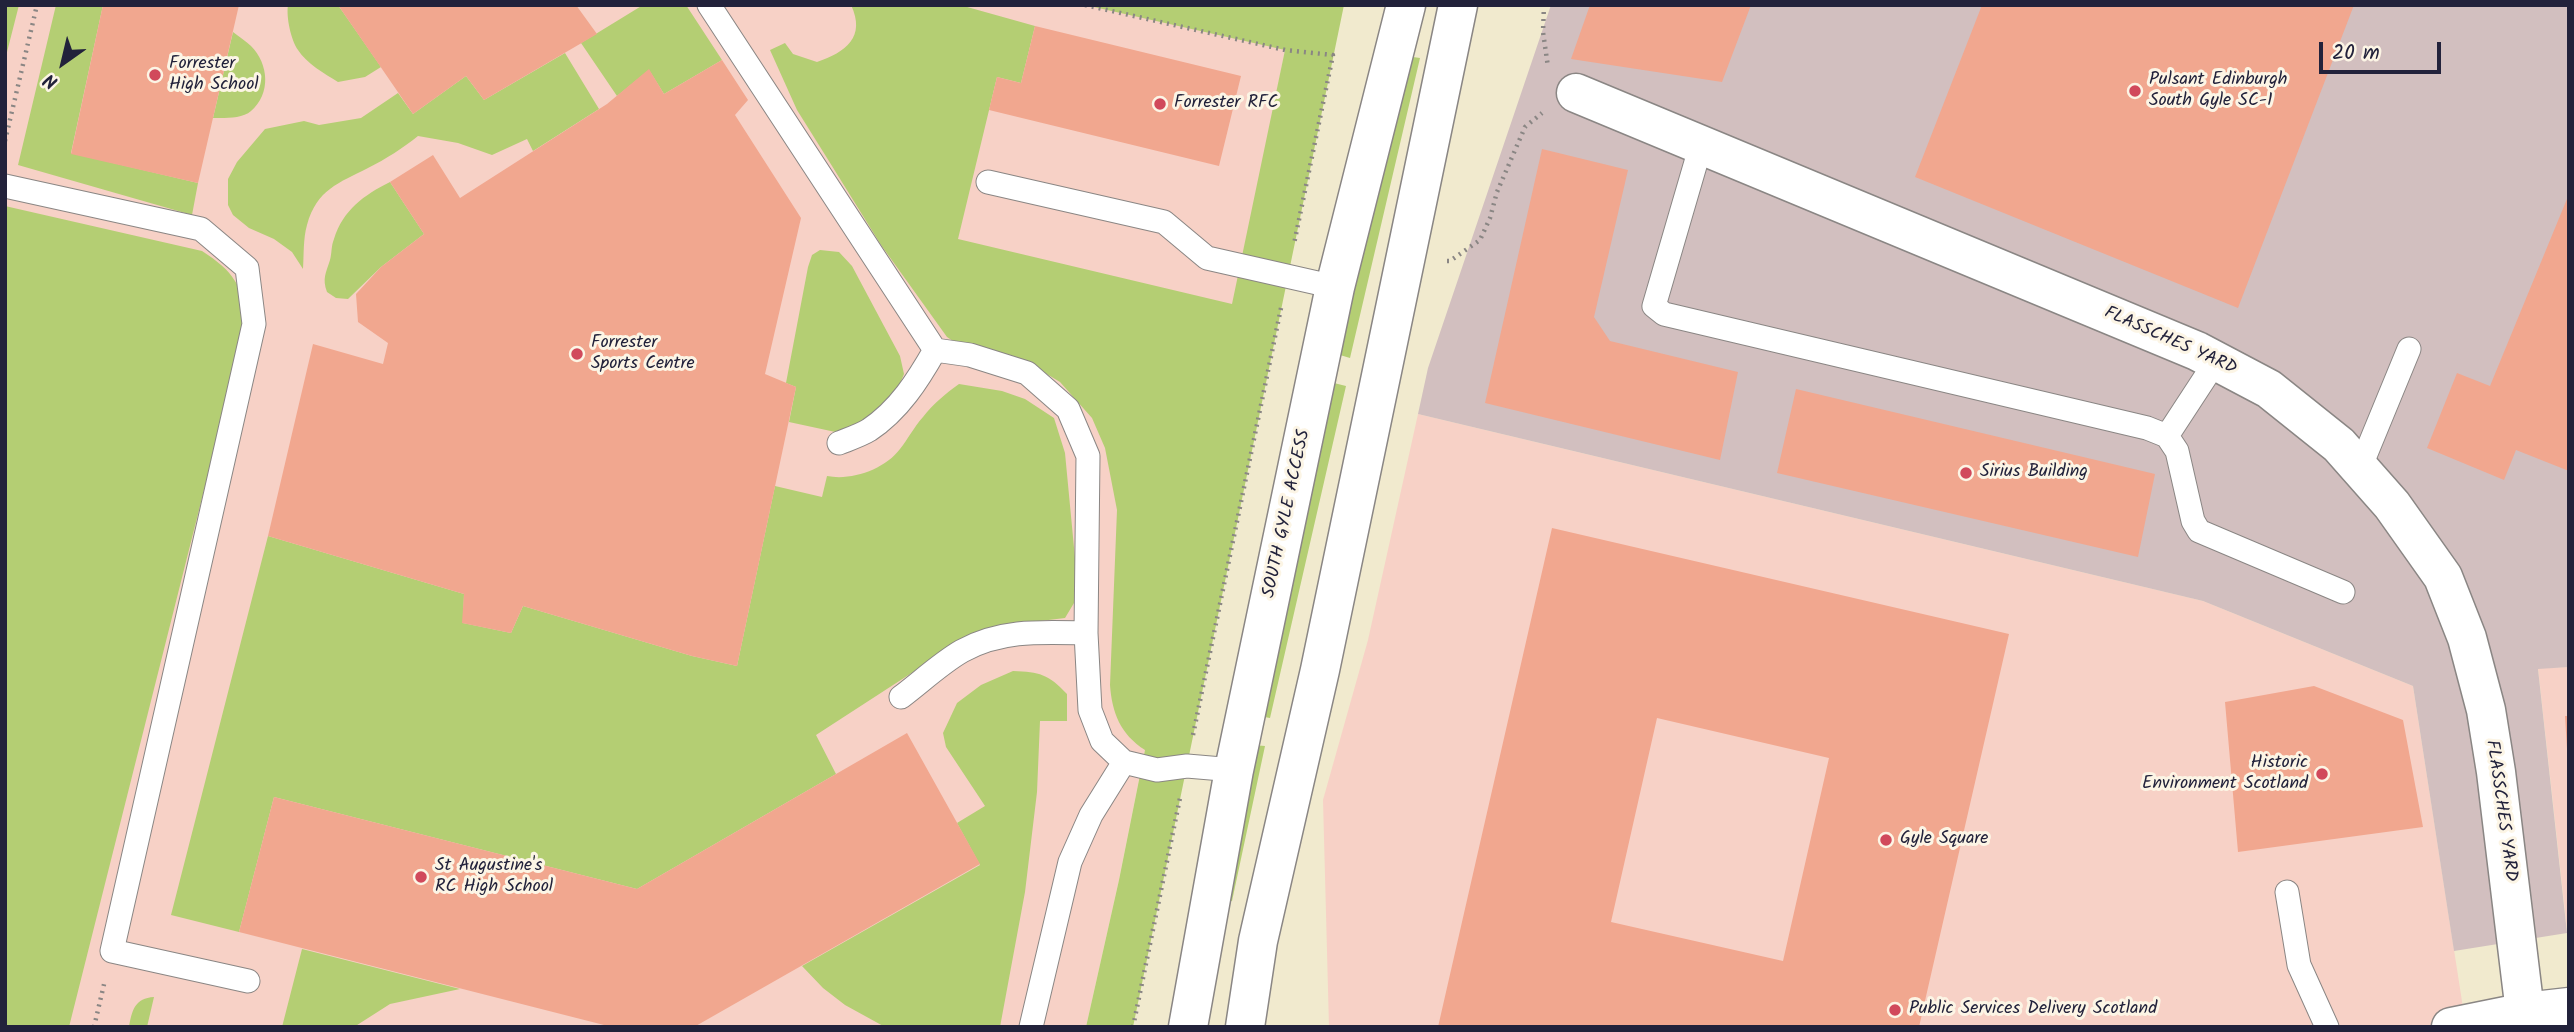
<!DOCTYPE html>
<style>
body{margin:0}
#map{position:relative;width:2574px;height:1032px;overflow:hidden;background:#f1eace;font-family:Kalam,sans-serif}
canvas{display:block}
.frame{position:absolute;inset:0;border:7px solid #22223b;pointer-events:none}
.north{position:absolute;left:28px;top:28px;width:70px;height:70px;-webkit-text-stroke:5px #fcf5e5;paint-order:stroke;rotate:214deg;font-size:19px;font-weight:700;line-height:28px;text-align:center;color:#22223b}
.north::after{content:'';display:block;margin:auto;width:24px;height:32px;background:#22223b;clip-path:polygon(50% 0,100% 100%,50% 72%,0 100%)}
.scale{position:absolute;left:2319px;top:42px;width:122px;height:32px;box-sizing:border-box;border:4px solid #22223b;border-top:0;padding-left:9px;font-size:21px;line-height:24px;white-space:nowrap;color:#22223b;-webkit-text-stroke:5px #fcf5e5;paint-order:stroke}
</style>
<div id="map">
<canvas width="2574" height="1032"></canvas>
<div class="frame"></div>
<div class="north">N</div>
<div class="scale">20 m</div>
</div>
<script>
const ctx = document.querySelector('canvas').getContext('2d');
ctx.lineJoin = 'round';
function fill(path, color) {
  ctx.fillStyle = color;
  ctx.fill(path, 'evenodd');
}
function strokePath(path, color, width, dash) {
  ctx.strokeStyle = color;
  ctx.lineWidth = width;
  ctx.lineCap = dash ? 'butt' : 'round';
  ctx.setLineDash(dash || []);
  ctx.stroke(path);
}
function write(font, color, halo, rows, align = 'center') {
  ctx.font = font + ' Kalam,sans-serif';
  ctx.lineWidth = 6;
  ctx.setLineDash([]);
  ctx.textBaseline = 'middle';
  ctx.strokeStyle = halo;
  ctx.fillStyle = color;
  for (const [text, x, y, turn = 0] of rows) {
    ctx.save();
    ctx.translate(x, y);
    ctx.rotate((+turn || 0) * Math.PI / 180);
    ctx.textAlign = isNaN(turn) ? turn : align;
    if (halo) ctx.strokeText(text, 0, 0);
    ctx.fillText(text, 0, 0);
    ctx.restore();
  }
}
fill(new Path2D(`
 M5 5H1294L1119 880 1086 1027H5Z
 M1418 414 2203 601 2413 686 2466 1027H1329L1323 800 1368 640Z
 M2569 667V948L2538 668Z`), '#f7d1c6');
fill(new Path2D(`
 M1551 5H2569V667L2538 669 2567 933 2454 951 2413 686 2203 601 1418 414 1428 368Z`), '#d2bfbf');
fill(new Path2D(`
 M5 5H19L5 60Z
 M56 5H103L71 153 198 183 192 215 18 165Z
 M288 5H338L381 67 365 77 338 82C325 74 306 63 298 50 291 40 286 17 288 5Z
 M643 5H686L722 60 664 94 649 70 617 96 581 43Z
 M851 5H960L1035 26 1021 83 997 77 958 239 1232 304 1285 50 1085 5H1344L1133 1027H1086L1119 880 1145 750C1120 734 1112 712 1110 685L1117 510 1105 448 1092 418 1060 382 1040 370 956 343 947 337 881 245 832 166 797 110 770 50 785 43 793 54 817 62C846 52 866 37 851 5Z
 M233 32C239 37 246 41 251 46 269 64 271 94 251 111 242 119 224 118 213 118Z
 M565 53 599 109 533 151 527 139 492 155 458 143 418 136C403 148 386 159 368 168 339 183 317 189 307 225 303 239 304 255 303 269L292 252 274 239 249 228 233 215 228 205V179L237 162 265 129 304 121 319 125 361 118 398 93 413 114 466 76 484 100Z
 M1406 56 1420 58 1350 358 1340 355Z
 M390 182 424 234 381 267 348 299 336 298 327 292C322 278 326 273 330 260 332 253 331 246 334 239 343 210 364 195 390 182Z
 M5 206 202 251C233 271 244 286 246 323L69 1027H5Z
 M820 250 839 252 852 266 900 356 904 374 888 413 840 433 789 422 796 387 786 383 808 267 812 255Z
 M1334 383 1346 386 1270 718 1259 716Z
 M959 384 1002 391 1025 399 1054 418 1065 453 1077 579 1074 603 1065 618 999 626 964 639 816 735 836 774 637 889 274 797 239 932 171 915 268 536 464 594 463 623 511 633 523 606 692 656 737 666 775 486 822 497 827 476C852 481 885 469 900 449 908 439 914 427 923 417 933 404 945 394 959 384Z
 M1013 671C1040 672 1048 674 1067 694V721H1040L1037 792 1025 892 1000 1027H885L845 1005 823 988 802 966 980 865 957 823 985 806 946 747 943 733 957 703 981 685Z
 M1253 745 1265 746 1232 901 1218 899Z
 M302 949 460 989 390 1004 354 1027H282Z
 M154 997 147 1027H129C132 1010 135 998 154 997Z`), '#b4ce73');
fill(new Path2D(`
 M103 5H239L198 183 71 154Z
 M338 5H576L597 34 484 100 466 76 413 114Z
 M1590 5H1751L1722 82 1571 59Z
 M1982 5H2354L2238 308 1915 177Z
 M1035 26 1241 76 1219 166 989 110 997 77 1021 83Z
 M722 60 748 100 735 115 801 218 765 374 796 387 737 666 692 656 523 606 511 633 462 623 464 594 268 536 313 344 383 364 388 343 358 322 356 294 381 267 424 234 390 182 433 155 460 198 607 104 649 69 664 94Z
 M1542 149 1628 170 1594 317 1610 341 1738 372 1720 460 1485 403Z
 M2569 194V471L2516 450 2504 480 2427 448 2457 373 2490 386Z
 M1796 389 2155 474 2138 557 1777 473Z
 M1552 528 2009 634 1919 1027H1438ZM1657 718 1829 758 1783 961 1611 922Z
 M2314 686 2403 720 2423 827 2238 852 2225 702Z
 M2565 716H2569V749H2567Z
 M907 733 980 864 694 1027H603L604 1025 239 932 274 797 637 889Z`), '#f1a78f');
const service = new Path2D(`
 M709 5 935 350 970 355 1027 373 1068 409 1088 456 1086 633 1090 710 1102 741 1124 762 1157 770 1187 766 1234 770
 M1701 145 1654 306 1664 314 2147 428 2167 436 2177 451 2193 521 2199 531 2343 592
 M988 182 1164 222 1207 258 1335 287
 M5 186 201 229 247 268 254 324 112 951 248 981
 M2167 436 2216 361
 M839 443C849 439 861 435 869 430 899 410 918 380 935 350
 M2360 468 2409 349
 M901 697C921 682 941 663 962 651 1001 629 1043 632 1086 633
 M2287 892 2299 965 2327 1027
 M1031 1027 1070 862 1091 815 1124 762`);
const minor = new Path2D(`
 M1576 93 2197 351 2269 389 2339 445 2392 505 2443 577 2467 638 2486 710 2496 772 2525 1012`);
const tertiary = new Path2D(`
 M1188 1027 1234 770 1335 287 1406 5
 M1245 1027 1258 941 1320 670 1458 5
 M2451 1027 2525 1012 2569 1007`);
strokePath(service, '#8a8684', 25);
strokePath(minor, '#8a8684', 41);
strokePath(tertiary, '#8a8684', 41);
strokePath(new Path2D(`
 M1085 5 1285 50 1333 55 1294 244
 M1544 5 1543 32 1548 67
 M5 141 37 5
 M1447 261H1450L1480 240 1490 218 1497 192 1525 127 1542 113
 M1193 735 1281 308
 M94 1027 105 980
 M1133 1027 1180 798`), '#8a8684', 4.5, [2, 5]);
strokePath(service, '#fff', 23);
strokePath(minor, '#fff', 38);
strokePath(tertiary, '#fff', 38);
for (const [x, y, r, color] of [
 [155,75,7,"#d1495b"],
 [2135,91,7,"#d1495b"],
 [1160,104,7,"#d1495b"],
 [577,354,7,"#d1495b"],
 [1966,473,7,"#d1495b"],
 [2322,774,7,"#d1495b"],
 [1886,840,7,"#d1495b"],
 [421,877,7,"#d1495b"],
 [1895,1010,7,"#d1495b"]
]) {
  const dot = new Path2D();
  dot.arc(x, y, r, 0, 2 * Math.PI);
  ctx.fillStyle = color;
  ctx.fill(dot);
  strokePath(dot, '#fcf5e5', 2.5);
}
write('18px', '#22223b', '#fcf5e5', [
 ["Forrester",169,65],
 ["High School",169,86],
 ["Pulsant Edinburgh",2149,81],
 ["South Gyle SC-1",2149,102],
 ["Forrester RFC",1174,104],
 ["Forrester",591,344],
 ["Sports Centre",591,365],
 ["Sirius Building",1980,473],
 ["Historic",2308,764,"right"],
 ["Environment Scotland",2308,785,"right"],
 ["Gyle Square",1900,840],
 ["St Augustine's",435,867],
 ["RC High School",435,888],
 ["Public Services Delivery Scotland",1909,1010]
], 'left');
write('18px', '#22223b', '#fcf5e5', [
 ["FLASSCHES YARD",2170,342,24],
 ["SOUTH GYLE ACCESS",1288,514,-78],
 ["FLASSCHES YARD",2500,811,82]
]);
</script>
